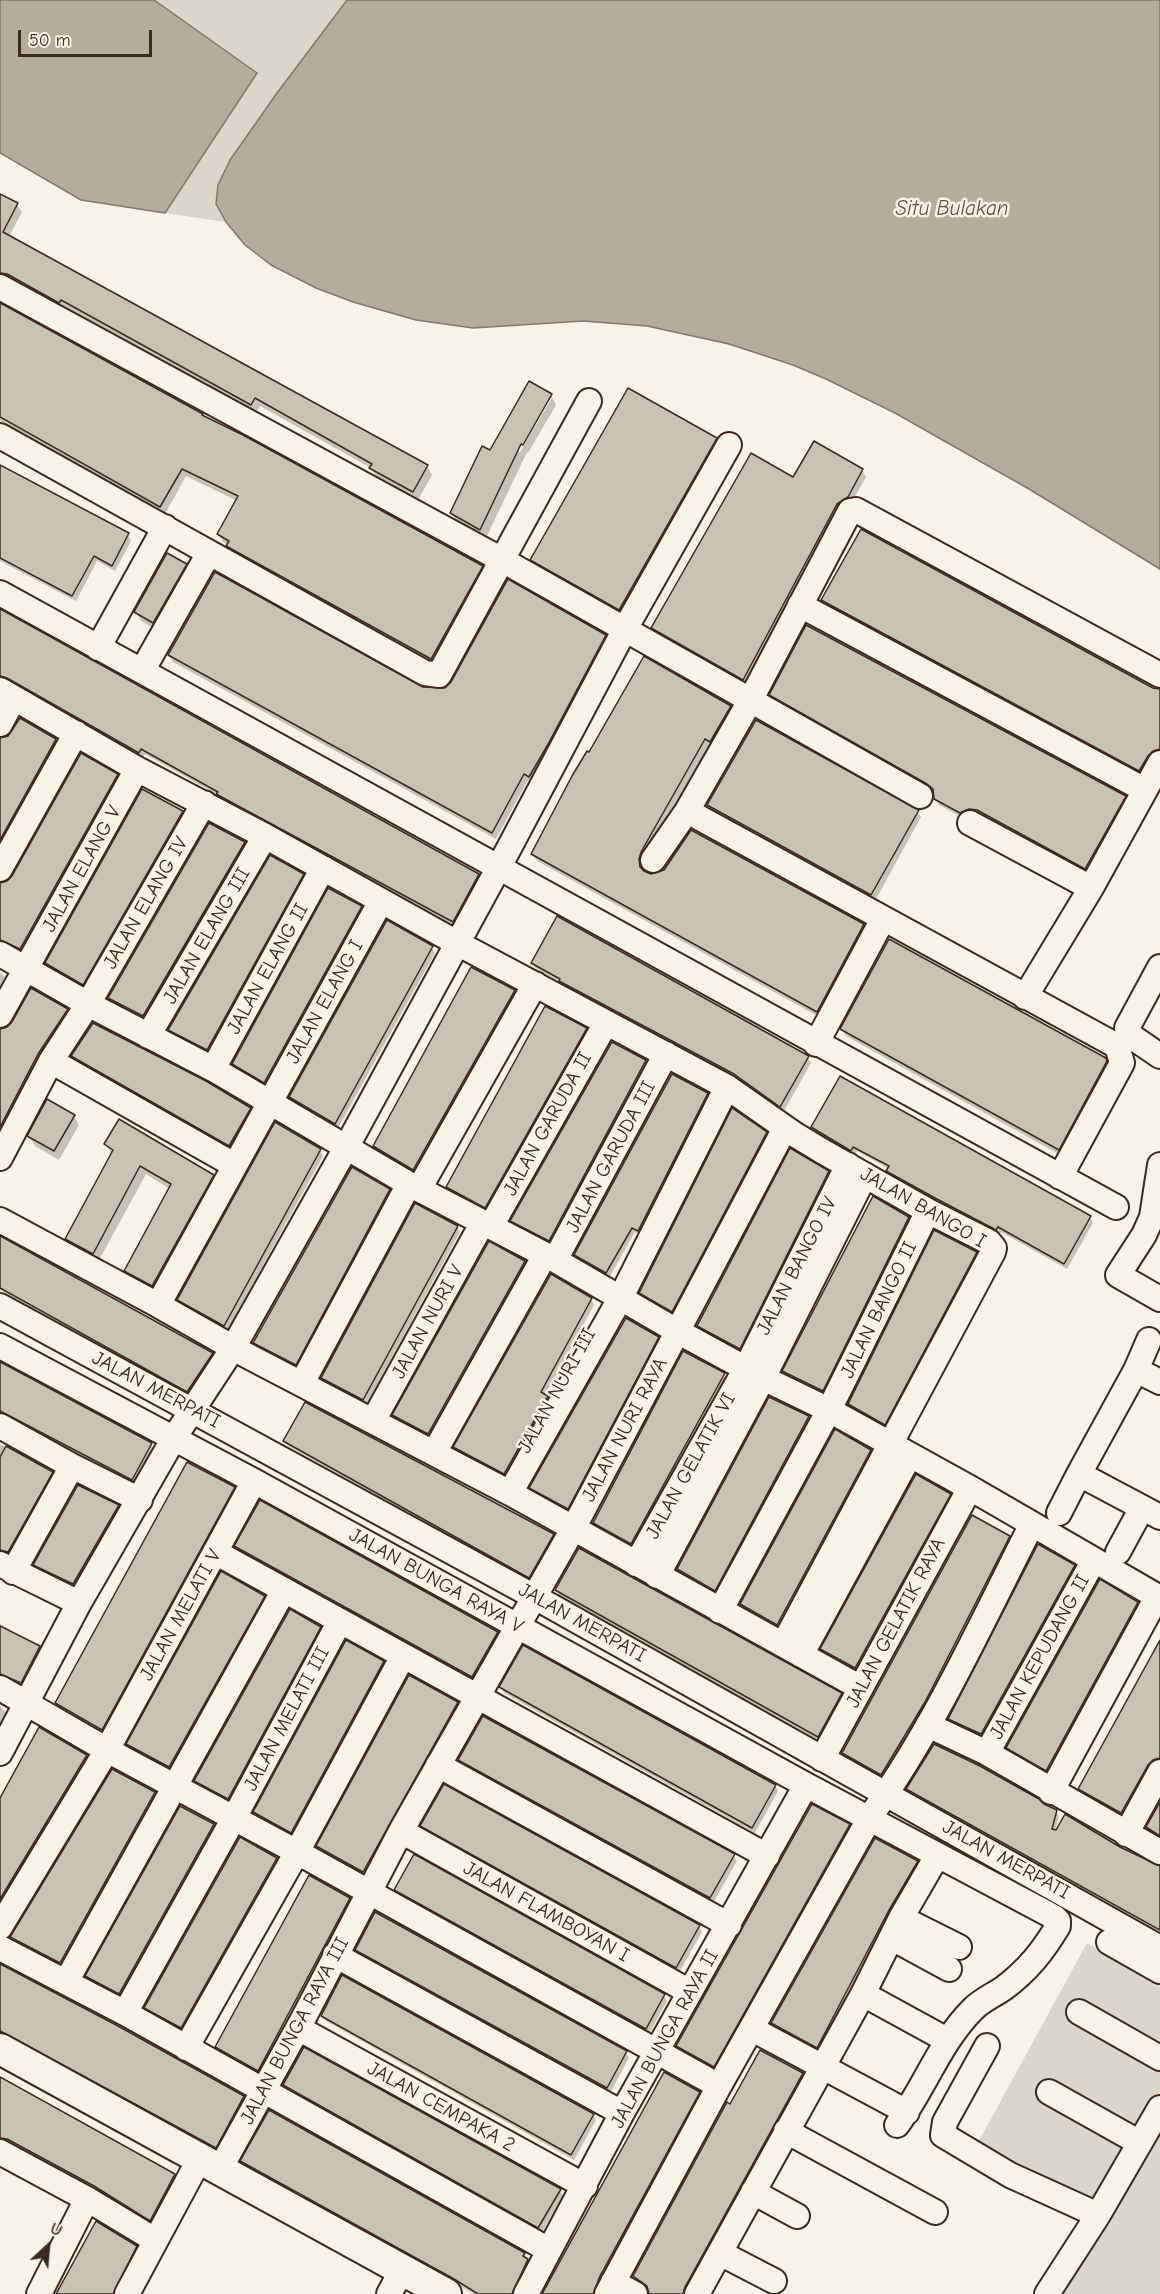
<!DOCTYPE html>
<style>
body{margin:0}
#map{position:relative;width:1160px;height:2294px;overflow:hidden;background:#f7f3e8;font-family:"Comic Neue",sans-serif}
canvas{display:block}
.north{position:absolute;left:18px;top:2216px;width:60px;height:60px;-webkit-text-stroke:4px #f7f3e8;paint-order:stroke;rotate:26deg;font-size:16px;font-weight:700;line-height:24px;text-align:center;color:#3b2a1e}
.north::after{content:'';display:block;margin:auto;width:21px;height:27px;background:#3b2a1e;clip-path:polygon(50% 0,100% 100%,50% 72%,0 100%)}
.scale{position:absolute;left:18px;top:30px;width:134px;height:27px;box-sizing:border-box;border:3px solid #3b2a1e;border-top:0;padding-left:8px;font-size:18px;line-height:21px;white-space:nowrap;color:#3b2a1e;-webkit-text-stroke:4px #f7f3e8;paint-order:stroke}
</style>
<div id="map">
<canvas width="1160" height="2294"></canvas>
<div class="north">U</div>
<div class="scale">50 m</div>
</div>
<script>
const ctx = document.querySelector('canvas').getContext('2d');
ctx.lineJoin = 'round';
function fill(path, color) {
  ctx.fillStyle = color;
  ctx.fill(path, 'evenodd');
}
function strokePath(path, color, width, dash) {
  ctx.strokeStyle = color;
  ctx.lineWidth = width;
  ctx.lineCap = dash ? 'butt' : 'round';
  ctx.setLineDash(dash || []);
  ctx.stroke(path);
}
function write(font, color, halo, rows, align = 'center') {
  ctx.font = font + ' "Comic Neue",sans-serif';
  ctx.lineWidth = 5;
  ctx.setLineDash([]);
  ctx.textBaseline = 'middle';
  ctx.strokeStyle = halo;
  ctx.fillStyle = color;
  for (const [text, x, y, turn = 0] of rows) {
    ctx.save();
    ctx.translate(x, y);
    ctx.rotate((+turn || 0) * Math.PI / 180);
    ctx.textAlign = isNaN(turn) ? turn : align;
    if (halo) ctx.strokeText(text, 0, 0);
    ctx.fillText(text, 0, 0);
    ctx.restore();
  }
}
fill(new Path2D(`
 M154 0H347L277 93 230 160 216 204 226 222 165 213 257 73Z
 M1087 1943 1160 1981V2294H1048L1084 2224 969 2159Z`), '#dbd6cb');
const water = new Path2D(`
 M0 0H154L257 73 165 213 81 200 0 153Z
 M347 0H1160V569L1029 489 895 413 826 379 793 365 729 344 647 326 583 321 473 328 416 320 353 302 316 288 271 265 245 245 226 222 216 204 218 185 230 160 277 93Z`);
fill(water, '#b4aca0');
strokePath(water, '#84786c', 1.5);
fill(new Path2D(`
 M0 196 17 205 22 212 3 248 0 246Z
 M0 263 427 466 432 475 418 500 376 476 371 468 260 406 256 413 66 308 64 311 0 283Z
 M0 305 202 415 204 418 482 567 486 574 434 666 232 553 228 545 223 542 219 534 237 501 186 476 165 514 0 421Z
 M551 395 556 405 528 453 527 452 486 538 457 522 451 512 490 452ZM548 398H552L520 452 518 451Z
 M715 439 720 446 624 616 536 567 532 560Z
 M0 466 128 535 131 541 115 571 97 561 76 601 0 561Z
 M862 470 866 477 747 686 657 635 653 628 794 479Z
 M186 565 191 574 158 631 141 621 136 612Z
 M823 600 1160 690V757L1143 777 827 607Z
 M0 611 478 876 481 881 456 928 221 800 218 795 145 754 142 758 0 682Z
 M605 636 609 643 533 783 528 780 496 839 173 662 169 655 423 689H445Z
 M771 695 1125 797 1128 803 1089 874 965 819 939 805 932 790 775 701Z
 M730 707 734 714 714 748 709 746 645 859 643 872 863 925 867 932 821 1018 537 861 532 854 590 754Z
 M0 739 55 740 59 746 0 851Z
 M117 775 120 781 24 954 0 946V885L9 882Z
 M708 805 917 811 921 817 875 901 712 812Z
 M182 813 185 818 86 989 50 969 47 963Z
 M244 843 247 848 146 1021 113 1004 110 998Z
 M302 875 306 880 210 1055 173 1035 170 1030Z
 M361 907 364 913 268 1087 237 1069 234 1064Z
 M432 947 435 953 338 1128 294 1103 291 1097Z
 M533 963 807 1057 811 1063 784 1111 738 1080 564 987 562 983 536 969Z
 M0 972 9 981 0 997Z
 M514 991 517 997 417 1175 377 1152 374 1146Z
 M67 1010 70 1016 0 1139V1031Z
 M586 1029 589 1035 488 1212 450 1193 447 1187Z
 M842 1029 1105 1059 1109 1067 1062 1156 846 1036Z
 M612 1044 645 1061 649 1067 552 1246 515 1226 512 1221Z
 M73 1056 250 1109 253 1114 233 1150 76 1061Z
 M707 1094 710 1100 642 1236 635 1232 609 1278 579 1260 576 1255Z
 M74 1116 79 1125 59 1160 35 1146 29 1136Z
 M812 1127 1090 1217 1093 1223 1067 1269 1001 1232 999 1234 939 1204 891 1176 889 1169 857 1151 854 1156 816 1133Z
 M766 1133 769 1139 675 1316 644 1298 641 1292Z
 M105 1144 213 1176 218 1185 158 1294 131 1280 126 1270 170 1189 146 1174 98 1262 72 1248 67 1239 113 1155Z
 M320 1150 323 1156 227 1331 182 1305 179 1300Z
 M828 1172 831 1178 743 1354 702 1331 698 1325Z
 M389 1190 392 1196 299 1370 258 1348 255 1343Z
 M908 1218 911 1223 826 1396 787 1377 784 1371Z
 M457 1227 460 1232 366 1405 326 1384 323 1378Z
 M0 1238 212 1354 215 1359 191 1397 0 1290Z
 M976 1253 979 1259 888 1429 853 1410 850 1404Z
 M524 1262 528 1267 431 1439 397 1421 394 1415Z
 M591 1299 594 1305 545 1396 551 1403 508 1479 459 1453 455 1447Z
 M657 1338 661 1343 571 1513 534 1493 531 1488Z
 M0 1364 151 1444 154 1450 135 1485 11 1419 0 1418Z
 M724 1375 727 1380 636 1545 597 1523V1527L634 1549 597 1528 594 1523Z
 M770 1399 808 1417 812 1423 718 1595 682 1575 678 1569Z
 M285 1441 553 1535 556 1540 532 1582 288 1446Z
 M0 1444 52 1473 55 1478 11 1557 0 1556Z
 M870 1451 873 1456 781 1630 745 1610 742 1604Z
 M234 1488 237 1494 105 1735 60 1709 56 1703Z
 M950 1495 953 1500 858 1673 825 1655 822 1649Z
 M118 1506 121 1512 77 1589 39 1570 35 1565Z
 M1009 1537 1012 1544 928 1708 885 1780 847 1759 843 1753Z
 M236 1546 497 1633 500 1638 475 1682 239 1552Z
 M1074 1566 1077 1572 984 1739 953 1724 950 1719Z
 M556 1590 840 1695 844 1700 821 1742 560 1596Z
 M263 1597 267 1602 172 1772 131 1750 128 1744Z
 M1137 1603 1140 1609 1050 1775 1011 1753 1008 1748Z
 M0 1624 9 1629 11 1633 39 1647 42 1653 24 1688 0 1680Z
 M320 1628 323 1633 233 1800 199 1781V1785L231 1803 199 1786 196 1781Z
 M1160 1643V1764L1124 1818 1083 1794 1080 1789Z
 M383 1662 386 1668 294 1837 258 1818 255 1812Z
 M501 1687 775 1786 778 1791 755 1833 504 1693Z
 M457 1703 460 1709 367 1877 321 1852 318 1846Z
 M0 1706 9 1716 0 1733Z
 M86 1756 89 1762 0 1910V1801Z
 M460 1760 733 1856 737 1861 713 1903 463 1765Z
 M908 1789 1043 1805 1056 1811 1059 1817 1055 1832 1160 1868V1933L911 1794Z
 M154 1793 157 1799 63 1968 15 1942 11 1937Z
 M1160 1805V1839L1151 1833 1148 1827Z
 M213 1825 217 1831 123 1999 90 1982 87 1976Z
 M422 1826 699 1926 702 1932 679 1973 425 1831Z
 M849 1826 852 1831 717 2071 681 2052 678 2046Z
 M240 1839 277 1860H275L178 2029 149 2013 146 2007Z
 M277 1861 280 1864 184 2033 181 2031Z
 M917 1862 920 1867 820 2052 776 2028 773 2023Z
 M396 1890 664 1996 667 2001 649 2034 399 1895Z
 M349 1899 352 1904 261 2076 220 2052 216 2047Z
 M376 1914 626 2053 629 2058 610 2093 360 1955 357 1950Z
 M0 1966 243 2097 246 2103 219 2152 0 2033Z
 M322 2016 593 2115 596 2120 574 2160 326 2021Z
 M802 2074 805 2079 687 2294H650L649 2290 638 2282 634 2276 731 2106Z
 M0 2078 174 2175 177 2181 154 2225 0 2142Z
 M285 2085 559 2190 563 2195 542 2232 288 2090Z
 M699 2093 702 2098 597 2294H544Z
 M242 2161 524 2254 530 2266 516 2294H474L245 2167Z
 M136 2247 139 2252 117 2294H58Z`), '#0003');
const building = new Path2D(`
 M0 194 18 203 3 232 428 465 413 492 369 468 372 464 255 398 251 405 61 300 59 303 7 274 0 273Z
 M0 303 203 414 202 415 243 435 483 566 431 659 226 546 229 541 217 534 238 496 182 469 160 507 0 417Z
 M529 381 552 394 523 445 521 444 480 530 450 513 482 446 490 450Z
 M628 388 717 438 619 610 530 560Z
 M814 441 863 469 848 497 837 504 743 680 651 628 751 453 793 477Z
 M0 465 129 533 112 566 94 556 72 596 0 558Z
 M861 529 1153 688 1160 689V749L1153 751 1148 756 1139 771 821 600Z
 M167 553 187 564 153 623 134 612Z
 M215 572 423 687 445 688 451 682 508 579 606 635 547 746 529 777 524 774 492 833 168 655Z
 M0 609 479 874 453 922 216 794 218 792 141 749 139 753 7 678 0 676Z
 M806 625 1126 796 1085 869 977 810 969 809 960 813 934 799 933 789 927 784 769 695Z
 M644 656 731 706 710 742 705 739 641 852 639 859 640 867 644 871 651 874 664 870 691 830 864 924 817 1012 531 854 572 776 587 751 589 752Z
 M20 718 56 739 0 840V738L8 736Z
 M756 720 919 810 871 895 707 805Z
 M81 753 118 774 20 949 0 940V883L7 881 12 876Z
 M142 789 183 811 83 985 45 963Z
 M209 823 245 842 143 1016 108 998Z
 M270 855 304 874 207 1050 168 1030Z
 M328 888 362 906 264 1083 232 1064Z
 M557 916 807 1055 809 1056 780 1107 734 1074 559 981 560 979 531 963Z
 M387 920 433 946 335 1124 289 1097Z
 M889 939 1106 1058 1107 1061 1059 1150 840 1029Z
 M471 967 515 990 413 1170 373 1146Z
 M31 988 68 1009 38 1054 0 1127V1029L7 1027 12 1022Z
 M545 1006 587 1028 485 1208 446 1187Z
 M93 1023 206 1081 251 1108 229 1146 71 1056Z
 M612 1042 646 1060 549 1241 510 1221Z
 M672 1074 708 1093 638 1231 632 1228 606 1273 574 1255Z
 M840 1076 1091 1216 1064 1264 998 1227 996 1230 935 1198 886 1171 889 1166 853 1147 851 1151 811 1127Z
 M47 1099 75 1115 54 1151 27 1136Z
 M732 1108 767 1132 672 1312 639 1293Z
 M119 1119 214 1175 152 1286 124 1271 171 1184 140 1166 93 1254 65 1239 113 1150 104 1144Z
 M275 1122 321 1149 224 1326 177 1300Z
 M790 1148 829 1171 740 1349 697 1326Z
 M352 1167 390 1189 296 1365 253 1343Z
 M873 1196 909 1217 823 1391 782 1371Z
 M415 1203 458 1226 363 1400 321 1378Z
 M934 1230 977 1252 885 1425 848 1404Z
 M0 1236 213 1353 187 1392 0 1288Z
 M489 1241 525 1261 428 1434 392 1415Z
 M551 1274 592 1298 541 1392 548 1396 504 1474 453 1447Z
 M626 1318 659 1337 568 1509 529 1488Z
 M683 1351 725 1373 631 1544 593 1523Z
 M0 1362 152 1443 132 1480 0 1411Z
 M769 1397 809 1416 715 1591 677 1569Z
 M305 1402 554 1534 529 1578 283 1441Z
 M835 1429 871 1450 777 1625 740 1604Z
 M6 1446 53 1472 8 1552 0 1550V1457Z
 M187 1462 235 1487 102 1730 55 1703Z
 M916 1474 951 1494 855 1668 820 1649Z
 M78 1485 119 1505 73 1584 33 1565Z
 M260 1500 498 1632 472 1677 234 1546Z
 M972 1515 1010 1536 925 1702 881 1775 842 1753Z
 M1038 1544 1075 1565 981 1734 948 1719Z
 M579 1548 842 1693 818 1737 555 1590Z
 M221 1571 265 1596 169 1767 126 1744Z
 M1100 1579 1138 1602 1046 1771 1006 1748Z
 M290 1609 321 1627 228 1799 194 1781Z
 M0 1626 40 1646 21 1683 0 1674Z
 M346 1640 384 1661 291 1833 253 1812Z
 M1160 1640V1758L1153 1760 1148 1765 1121 1813 1078 1789Z
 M523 1645 776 1785 752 1828 499 1687Z
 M409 1675 458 1702 363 1872 316 1846Z
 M483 1716 735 1854 710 1898 458 1760Z
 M39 1727 87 1755 0 1899V1798Z
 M934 1744 980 1766 1039 1799 1044 1804 1057 1810 1052 1829 1056 1830 1065 1814 1120 1847 1160 1866V1930L906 1789Z
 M112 1769 155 1792 60 1963 10 1937Z
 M444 1784 700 1925 676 1968 420 1826Z
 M1160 1802V1836L1146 1827Z
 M812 1804 850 1824 714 2067 676 2046Z
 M180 1806 214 1824 119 1994 85 1976Z
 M240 1837 277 1858 181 2028 144 2008Z
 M875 1838 918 1861 888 1912 817 2048 771 2023Z
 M414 1854 665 1994 646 2029 394 1890Z
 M309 1875 350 1898 258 2071 215 2047Z
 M375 1912 627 2051 607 2088 355 1950Z
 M0 1964 118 2026 244 2096 216 2148 0 2031Z
 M342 1975 594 2114 571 2155 321 2016Z
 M304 2047 561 2189 538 2228 283 2085Z
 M760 2050 803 2073 685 2287 683 2294H649L647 2286 633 2276 727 2102 730 2104Z
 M664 2072 700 2092 600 2276 593 2294H542Z
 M0 2077 175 2174 150 2221 94 2186 7 2139 0 2138Z
 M269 2110 525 2253 523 2256 528 2259 512 2294H478L454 2279 240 2161Z
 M96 2221 137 2246 113 2294H56Z`);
fill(building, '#c8c1b6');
strokePath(building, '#3b2a1e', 1.5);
const minor = new Path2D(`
 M0 287 504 561 920 796
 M0 436 425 673 439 675 589 401
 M0 593 1116 1207
 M800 605 1145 790
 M98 648 165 527
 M142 671 209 553
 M0 690 137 769 265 836 457 943 727 1087 794 1134 822 1151 928 1211 989 1242 994 1248 993 1252 783 1645
 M0 724 14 698
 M687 811 1117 1046 1122 1063 1060 1177
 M970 823 1091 888
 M653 860 687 811 750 701 850 511 856 510 1160 675
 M0 869 76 733
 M0 954 88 1004 213 1069 409 1184 555 1260 677 1331 763 1378 829 1410 970 1488 1160 1598
 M1160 967 1127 1028 1128 1034 1160 1056
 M1025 997 1091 888 1160 763
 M0 1015 137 769
 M148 1036 265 836
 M816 1044 883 919
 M51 1061 234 1165
 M213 1069 323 868
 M0 1158 51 1061 88 1004 204 803
 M1160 1165 1152 1217 1144 1235 1118 1275 1160 1299
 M419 1189 535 984
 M0 1220 158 1305 246 1355 510 1493 861 1688
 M491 1226 606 1023
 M555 1260 666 1054
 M158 1305 381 901
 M0 1306 533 1596 1160 1948
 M1149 1340 1136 1370 1079 1474 1160 1517
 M0 1346 254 1481 806 1785 1054 1917 1058 1921V1926C1043 1951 1028 1970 1004 1988 994 1995 982 2000 973 2009 940 2042 925 2087 897 2125
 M1136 1370 1160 1382
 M302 1383 409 1184
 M373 1421 483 1222
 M0 1426 72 1466 140 1500
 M434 1453 545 1255
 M510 1493 621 1297 727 1087
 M1059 1513 1079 1474
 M215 1552 767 1856
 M1118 1552 1142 1508
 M0 1564 79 1603
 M636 1564 746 1368 848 1165
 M13 1572 72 1466
 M657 1576 763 1378 865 1175
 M720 1611 829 1410 928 1211
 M801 1655 910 1455
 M0 1688 107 1750 297 1852 719 2086
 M928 1725 987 1753 1160 1852
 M0 1753 79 1603 174 1438 233 1348 347 1146 499 867 625 629 729 445
 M987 1753 1094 1560
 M822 1759 970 1488
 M438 1765 729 1925
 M1051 1792 1157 1597
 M401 1831 690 1992
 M1126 1834 1160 1772
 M901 1918 959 1947
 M0 1927 107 1750 254 1481
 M892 1938 949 1969
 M1109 1942 1160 1971
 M0 1948 125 2013 549 2250
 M335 1955 622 2113
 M66 1982 284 1590
 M863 1994 947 2040
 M1079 2012 1160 2058
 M125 2013 234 1818 340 1621
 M298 2028 585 2186
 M752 2029 907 2112
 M987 2046 945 2122 943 2135 1010 2175 1098 2215
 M186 2048 297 1852 403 1656
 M1049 2092 1140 2143
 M786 2131 935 2212
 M0 2152 87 2199 155 2240
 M220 2169 303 2019 401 1831 573 1529 785 1128
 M753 2192 797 2216
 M720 2253 774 2281
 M613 2282 635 2294
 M39 2294 87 2199
 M127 2294 200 2158
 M389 2294 402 2270
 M526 2294 622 2113 806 1785
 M607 2294 719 2086 872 1814C936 1724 982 1622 1032 1524
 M697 2294 863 1994 901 1918 937 1856
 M1047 2294 1098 2215 1160 2108`);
const major = new Path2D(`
 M0 2049 446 2294`);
strokePath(minor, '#3b2a1e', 28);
strokePath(major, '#3b2a1e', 34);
strokePath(minor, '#f7f3e8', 24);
strokePath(major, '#f7f3e8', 30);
write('20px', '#3b2a1e', '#f7f3e8', [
 ["JALAN ELANG V",82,869,-61],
 ["JALAN ELANG IV",146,903,-60],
 ["JALAN ELANG III",207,936,-60],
 ["JALAN ELANG II",268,969,-61],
 ["JALAN ELANG I",325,1002,-61],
 ["JALAN GARUDA II",548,1124,-61],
 ["JALAN GARUDA III",611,1157,-62],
 ["JALAN BANGO I",923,1208,30],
 ["JALAN BANGO IV",797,1266,-63],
 ["JALAN BANGO II",879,1310,-64],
 ["JALAN NURI V",428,1322,-61],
 ["JALAN MERPATI",156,1390,28],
 ["JALAN NURI III",557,1391,-61],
 ["JALAN NURI RAYA",625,1430,-62],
 ["JALAN GELATIK VI",691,1466,-61],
 ["JALAN BUNGA RAYA V",436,1581,29],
 ["JALAN MELATI V",181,1615,-61],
 ["JALAN MERPATI",582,1623,29],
 ["JALAN GELATIK RAYA",896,1623,-62],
 ["JALAN KEPUDANG II",1040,1657,-61],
 ["JALAN MELATI III",287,1719,-62],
 ["JALAN MERPATI",1006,1860,29],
 ["JALAN FLAMBOYAN I",546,1912,29],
 ["JALAN BUNGA RAYA III",295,2031,-62],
 ["JALAN BUNGA RAYA II",665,2039,-61],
 ["JALAN CEMPAKA 2",441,2107,29]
]);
write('italic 21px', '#5f5145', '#f7f3e8', [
 ["Situ Bulakan",952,209]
]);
</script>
